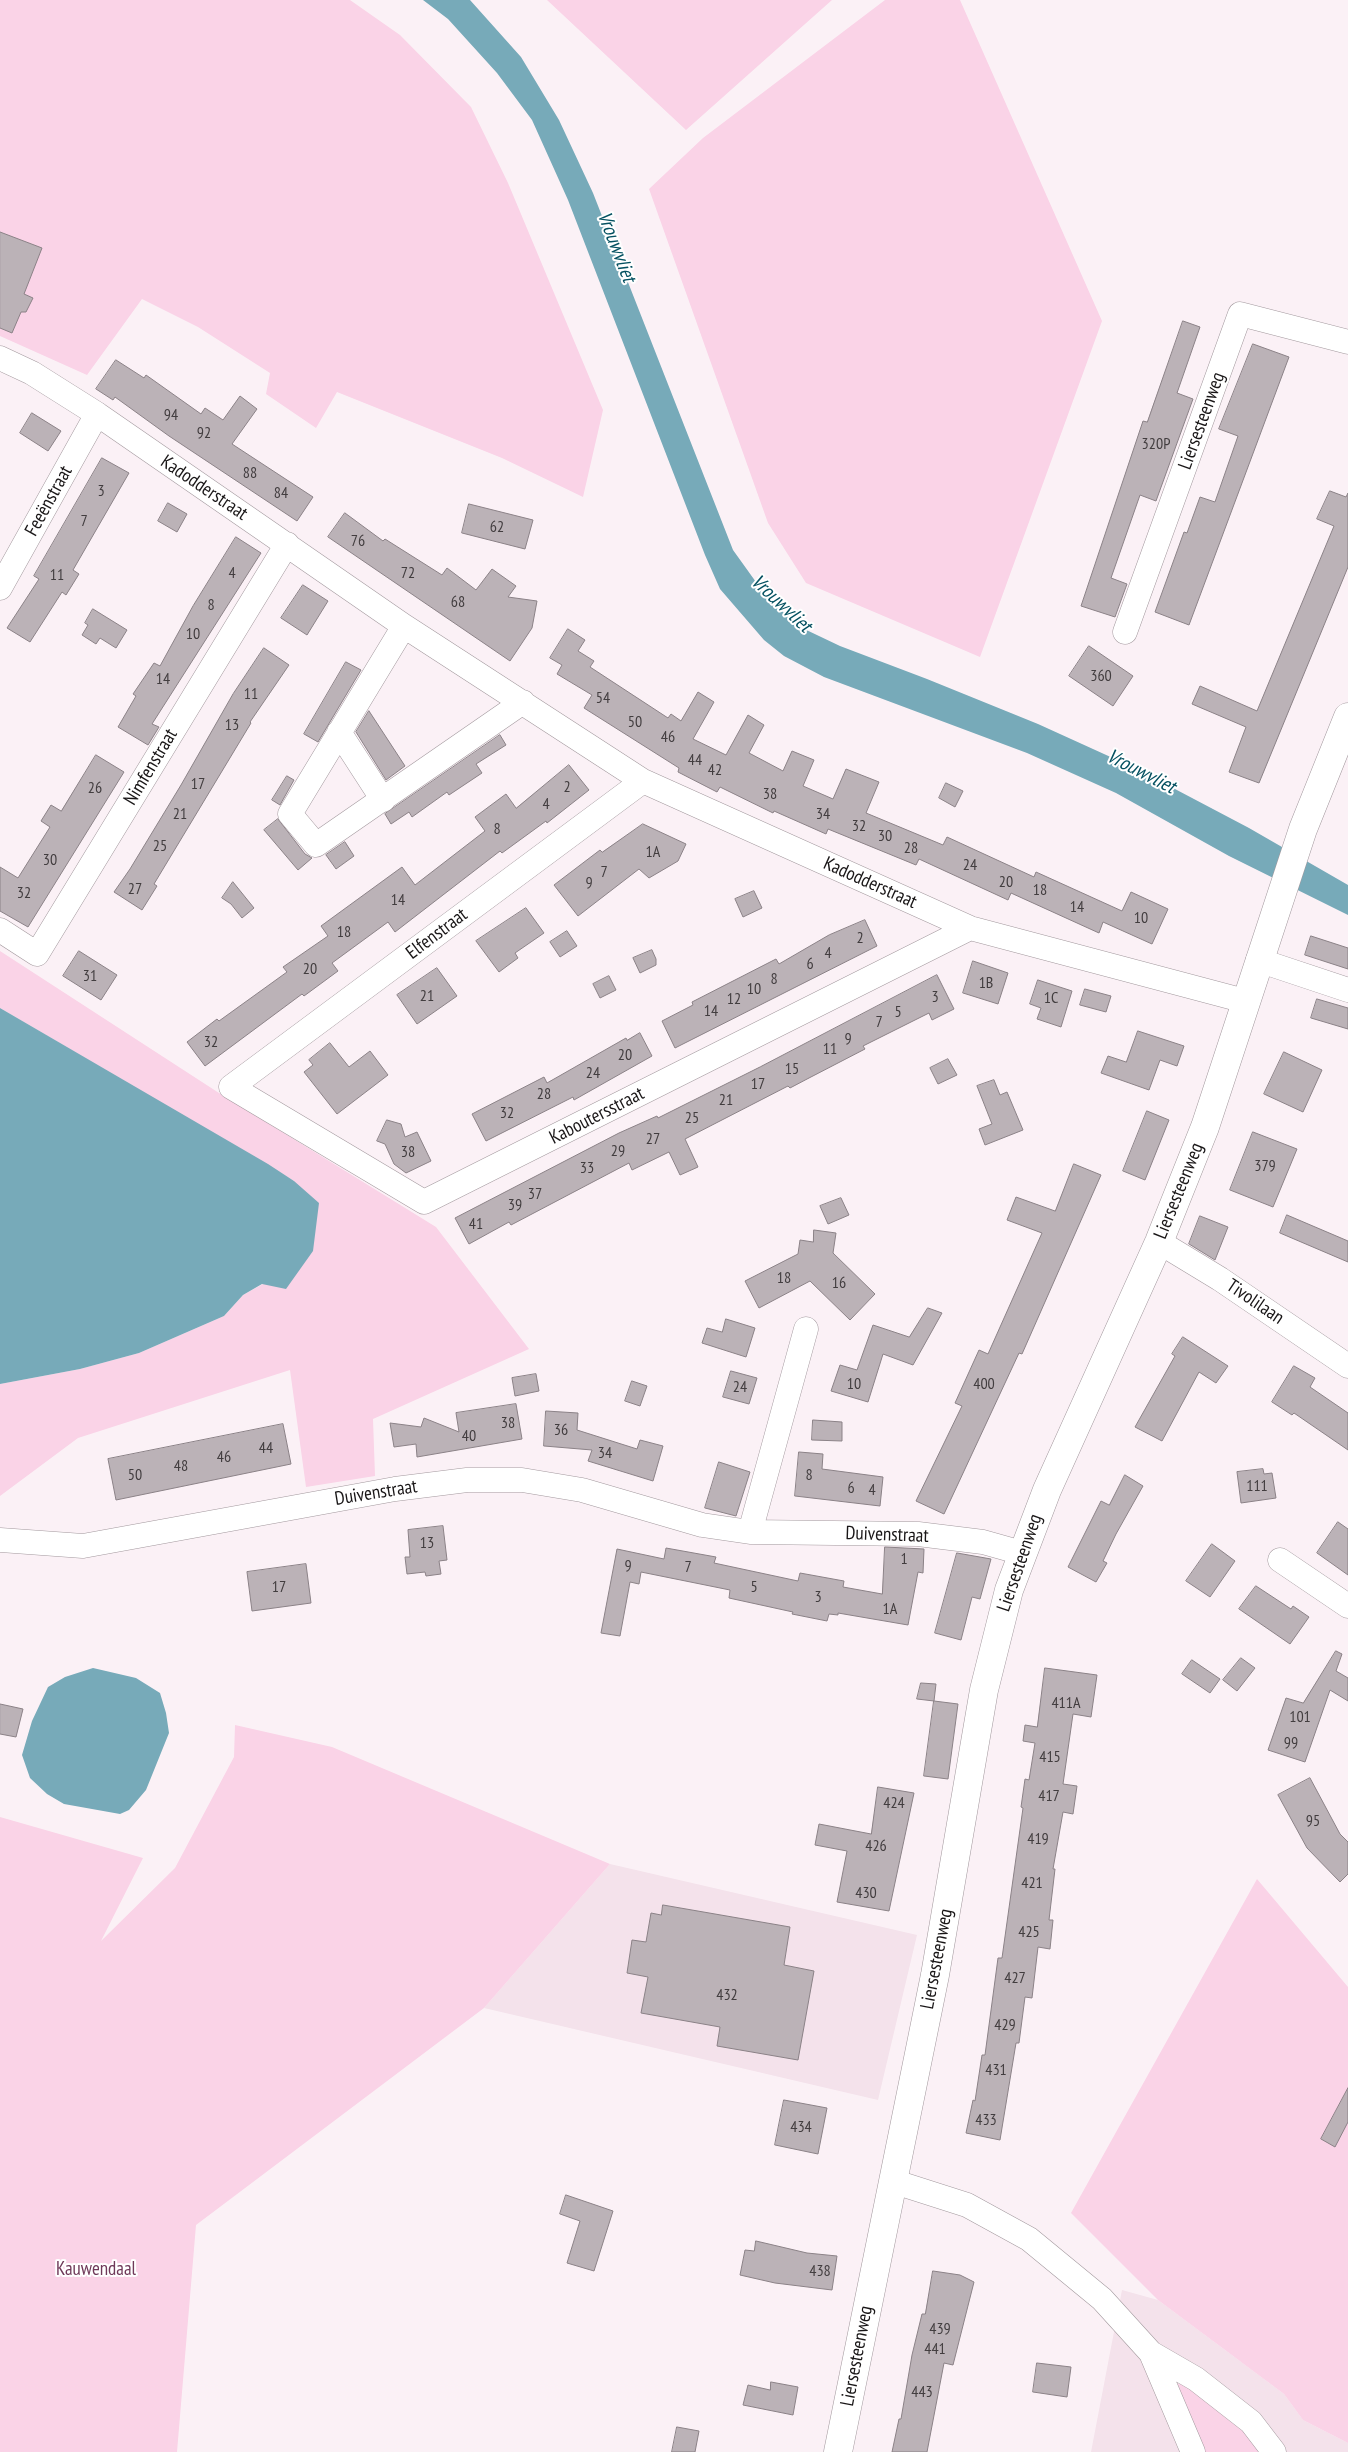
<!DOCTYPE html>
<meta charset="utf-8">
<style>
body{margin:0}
canvas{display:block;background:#fbf1f6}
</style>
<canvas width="1348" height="2452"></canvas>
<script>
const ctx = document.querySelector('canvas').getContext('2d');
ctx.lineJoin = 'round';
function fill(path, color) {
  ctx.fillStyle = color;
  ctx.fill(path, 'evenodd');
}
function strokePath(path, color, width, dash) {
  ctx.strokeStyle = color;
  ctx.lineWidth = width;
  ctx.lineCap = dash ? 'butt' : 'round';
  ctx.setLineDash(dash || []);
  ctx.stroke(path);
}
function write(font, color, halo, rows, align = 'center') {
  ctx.font = font + ' "PT Sans Narrow",sans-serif';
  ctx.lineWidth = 4;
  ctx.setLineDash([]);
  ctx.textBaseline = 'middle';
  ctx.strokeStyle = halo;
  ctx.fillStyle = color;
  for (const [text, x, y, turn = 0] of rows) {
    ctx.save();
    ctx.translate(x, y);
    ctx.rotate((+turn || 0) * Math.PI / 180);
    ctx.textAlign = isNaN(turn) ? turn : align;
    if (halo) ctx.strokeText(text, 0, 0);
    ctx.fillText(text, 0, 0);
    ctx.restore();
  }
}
fill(new Path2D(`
 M610 1864 917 1935 878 2100 484 2008Z
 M1122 2290 1158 2300 1284 2394 1303 2420 1348 2443V2452H1091Z`), '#f4e2eb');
fill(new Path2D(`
 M0 0H350L400 35 471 107 508 183 603 410 583 497 502 458 337 392 316 428 266 394 270 373 198 327 142 299 87 375 0 336Z
 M547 0H832L686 130Z
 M885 0H960L1102 321 980 657 806 583 768 523 649 189 703 138Z
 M0 951 219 1093 436 1227 529 1349 373 1419 375 1476 306 1487 290 1370 78 1438 0 1496V1384L80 1369 139 1353 224 1316 243 1295 263 1284 294 1181 0 1008Z
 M235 1725 332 1747 610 1864 484 2008 196 2225 177 2452H0V1817L143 1858 101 1941 175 1868 234 1757Z
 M1257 1879 1348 1987V2443L1303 2420 1284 2394 1158 2300 1071 2213Z
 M1176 2384H1182L1233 2419 1262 2452H1203Z`), '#fad3e7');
fill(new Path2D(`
 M423 0H470L521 57 559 120 593 193 733 550 766 596 798 626 840 646 927 679 1038 724 1137 769 1249 828 1348 885V915L1229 856 1116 793 1027 753 824 677 784 656 764 640 720 589 705 555 568 200 532 120 497 73 448 19Z
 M0 1008 268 1164 294 1181 319 1203 313 1251 286 1289 262 1284 243 1295 224 1316 139 1353 80 1369 0 1384Z
 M93 1668 136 1678 160 1693 166 1713 169 1733 146 1790 129 1810 120 1814 64 1804 47 1794 30 1778 22 1755 32 1721 48 1687 65 1677Z`), '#77aab9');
const building = new Path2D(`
 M0 232 42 248 24 294 33 298 26 312H21L12 333 0 328Z
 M1183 321 1200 327 1177 393 1193 399 1156 501 1140 495 1111 578 1127 584 1115 617 1081 606 1143 421 1147 422Z
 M1253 344 1289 357 1189 625 1155 612 1184 532 1187 533 1200 497 1215 502 1238 436 1219 429Z
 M116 360 144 378 146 375 201 414 205 408 223 420 240 396 257 409 232 444 313 497 297 521 169 436 115 397 113 400 96 389Z
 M32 413 61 431 48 451 20 433Z
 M102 458 129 473 73 570 79 574 66 595 62 592 30 642 7 628 39 579 34 576Z
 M1330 491 1346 497 1348 493V567L1259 783 1229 772 1246 727 1192 704 1200 686 1257 711 1334 526 1317 519Z
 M168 503 187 514 177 532 158 521Z
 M469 504 533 520 525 549 462 533Z
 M345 513 383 541 385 539 442 575 447 568 476 590 492 569 516 586 508 597 537 601 532 628 510 661 328 537Z
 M236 537 261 553 152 724 159 727 148 745 118 727 136 696 133 694 154 663 160 666 193 606Z
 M303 585 328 601 307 635 281 618Z
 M93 609 127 630 116 648 100 638 96 644 82 635 88 625 85 623Z
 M568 629 585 640 578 651 594 661 590 667 668 718 671 714 681 721 698 692 714 702 693 739 726 755 748 715 764 725 749 753 783 771 792 751 814 760 803 786 833 799 846 769 879 782 866 813 943 845 947 837 1034 877 1036 872 1122 911 1131 892 1168 909 1152 944 1103 922 1099 933 1011 893 1008 900 919 859 916 865 828 829 826 834 774 811 773 813 720 787 717 792 678 772 679 768 584 708 592 695 557 674 562 665 550 658Z
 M1089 646 1133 676 1113 706 1069 676Z
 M264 648 289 665 250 722 251 723 154 884 157 886 142 910 114 892 130 869 181 785 233 694Z
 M346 662 361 670 318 742 304 734Z
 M369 711 405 766 386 780 356 732Z
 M500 735 506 745 476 764 482 773 449 795 447 792 412 817 409 812 391 824 385 814Z
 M96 755 124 772 28 927 0 911V867L18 878 50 827 41 821 51 805 61 811Z
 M569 765 589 790 547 823 546 821 502 853 500 851 395 932 388 922 332 963 338 971 304 996 302 994 205 1066 187 1042 217 1019 219 1021 287 972 283 967 328 936 321 926 402 867 415 885 485 831 475 817 506 794 516 808Z
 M287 776 294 780 280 805 272 800Z
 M946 783 963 791 955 807 939 798Z
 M278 819 305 854 312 858 298 870 264 830Z
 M643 824 686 844 678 861 649 878 639 869 578 916 554 885 600 850 602 852Z
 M345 842 354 856 336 869 326 855Z
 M233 882 254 908 242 918 231 904 222 898Z
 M754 891 762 908 743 917 735 899Z
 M526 908 544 933 515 953 518 958 499 972 476 941Z
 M865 920 877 946 675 1048 662 1021 693 1005 692 1002 776 959 779 964 829 935Z
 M567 931 577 946 560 957 550 942Z
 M1311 936 1348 948V969L1305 955Z
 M652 950 656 959V965L640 973 633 958Z
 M79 951 117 975 101 1000 63 976Z
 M973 961 1008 973 998 1004 963 993Z
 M437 968 457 996 417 1024 397 995Z
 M937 975 954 1009 932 1020 929 1013 863 1046 865 1049 809 1078 790 1088 788 1086 685 1139 698 1167 680 1175 669 1152 632 1170 629 1163 511 1225 509 1222 469 1244 455 1218 619 1133 657 1116 658 1118 760 1067Z
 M609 976 616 990 600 998 593 984Z
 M1038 980 1072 991 1061 1027 1037 1019 1041 1008 1030 1004Z
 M1085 989 1111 996 1106 1012 1080 1005Z
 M1317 999 1348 1008V1029L1311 1018Z
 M1138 1031 1184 1046 1177 1066 1160 1060 1149 1090 1101 1073 1108 1056 1126 1062Z
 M640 1033 652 1056 574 1100 573 1097 486 1141 472 1114 544 1077 547 1083 626 1038 627 1040Z
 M330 1043 349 1067 370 1051 388 1075 337 1114 304 1072 313 1065 309 1060Z
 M1284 1052 1322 1070 1303 1112 1264 1094Z
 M948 1059 957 1075 938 1084 930 1068Z
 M994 1080 1000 1095 1007 1092 1023 1130 985 1145 979 1129 992 1124 977 1086Z
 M1147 1111 1169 1120 1145 1180 1123 1171Z
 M387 1120 401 1124 405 1137 417 1132 431 1161 406 1173 394 1164 385 1144 377 1141Z
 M1253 1132 1297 1149 1273 1207 1230 1190Z
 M1074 1164 1101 1175 1022 1354 1019 1353 944 1514 916 1501 962 1406 955 1403 979 1350 988 1354 1042 1233 1007 1220 1016 1197 1055 1211Z
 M841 1198 849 1215 828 1224 820 1206Z
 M1287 1215 1348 1241V1262L1280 1233Z
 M1200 1216 1228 1227 1215 1260 1189 1244Z
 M814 1230 836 1233 833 1253 875 1294 850 1320 810 1281 759 1308 745 1281 798 1254 800 1240 813 1242Z
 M928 1308 942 1313 913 1365 883 1354 868 1402 831 1391 840 1365 857 1370 873 1325 909 1337Z
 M726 1319 755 1328 746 1357 702 1343 707 1328 722 1332Z
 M1183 1337 1228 1366 1216 1383 1199 1372 1162 1441 1135 1427 1175 1356 1172 1354Z
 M1294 1366 1315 1378 1310 1387 1348 1413V1450L1294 1413 1292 1415 1272 1402Z
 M731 1371 757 1378 749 1404 723 1397Z
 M536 1374 539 1391 515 1396 512 1378Z
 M632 1381 647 1386 640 1406 625 1401Z
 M516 1404 522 1439 417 1457 416 1444 394 1447 390 1423 421 1427 424 1418 459 1432 456 1413Z
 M546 1411 578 1413 577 1430 637 1449 640 1440 663 1446 653 1481 588 1461 592 1450 544 1446Z
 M813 1420 842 1422V1441L812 1440Z
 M283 1424 291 1464 116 1500 108 1459Z
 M799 1452 823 1454 822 1469 883 1477 880 1506 795 1496Z
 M719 1462 750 1472 736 1516 705 1508Z
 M1263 1469 1264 1474 1272 1473 1276 1498 1241 1503 1237 1472Z
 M1125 1475 1143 1486 1116 1534 1103 1561 1107 1563 1096 1582 1068 1567 1101 1501 1109 1505Z
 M1338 1522 1348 1529V1575L1317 1553Z
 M443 1526 447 1560 439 1561 441 1574 426 1576 425 1572 407 1574 405 1557H410L408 1530Z
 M1212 1544 1235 1561 1210 1597 1186 1581Z
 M885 1547 924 1549 923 1573 918 1572 908 1625 838 1613V1615L829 1614 827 1621 792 1614 793 1612 729 1598 730 1590 641 1572 639 1584 630 1582 620 1636 601 1633 617 1549 664 1559 666 1548 716 1557 714 1563 798 1581 800 1573 844 1581 843 1587 882 1594Z
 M957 1553 991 1559 980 1599 972 1597 961 1640 935 1633Z
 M306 1564 311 1603 252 1611 247 1572Z
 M1256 1586 1291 1609 1293 1606 1309 1617 1290 1644 1239 1609Z
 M1336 1651 1342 1654 1336 1671 1348 1678V1701L1330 1690 1305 1762 1268 1750 1286 1698 1303 1703Z
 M1241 1658 1255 1668 1237 1691 1223 1680Z
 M1192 1660 1220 1679 1210 1693 1182 1674Z
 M1045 1668 1097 1675 1091 1717 1073 1714 1063 1784 1077 1786 1073 1814 1063 1812 1053 1869H1055L1049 1920H1053L1050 1949 1038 1947 1032 1998 1025 1997 1019 2043H1016L1000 2140 966 2133 973 2100 975 2101 982 2055H985L998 1958H1002L1023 1808 1021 1807 1025 1779 1029 1780 1035 1743 1023 1741 1025 1725 1037 1727Z
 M921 1683 936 1684 934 1701 917 1699Z
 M934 1701 958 1704 948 1779 924 1776Z
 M0 1704 23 1709 16 1737 0 1734Z
 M1310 1778 1340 1834 1348 1842V1874L1340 1882 1307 1848 1278 1795Z
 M878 1787 914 1793 889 1911 837 1902 847 1851 815 1845 819 1824 871 1834Z
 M663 1905 790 1927 784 1965 814 1971 798 2060 717 2046 720 2027 641 2013 648 1977 627 1973 632 1940 646 1942 651 1913 661 1915Z
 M1348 2088V2122L1335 2147 1321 2139Z
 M784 2100 827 2108 818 2154 775 2145Z
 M566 2195 613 2211 594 2271 567 2263 580 2221 560 2214Z
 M756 2241 807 2253 837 2256 832 2290 775 2283 740 2275 745 2250 754 2251Z
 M933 2271 960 2275 974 2282 953 2365 944 2363 927 2452H892L899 2419H901L912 2355 922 2314H925Z
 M1037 2363 1071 2367 1067 2397 1033 2392Z
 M771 2382 798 2387 793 2415 743 2405 748 2385 770 2390Z
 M677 2427 699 2431 695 2452H672Z`);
fill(building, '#bbb2b7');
strokePath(building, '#8b8287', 1);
const minor = new Path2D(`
 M0 358 32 373 97 414 404 626 643 781 970 928 1245 1001
 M0 588 97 414
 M404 626 290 814 316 845 523 702
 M1125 632 1240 314 1348 342
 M339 732 383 800
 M643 781 231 1087 424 1202 970 928
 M0 930 37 954 287 544
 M1258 960 1348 990
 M1159 1242 1220 1279 1348 1366
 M750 1532 806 1329
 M0 1540 83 1546 395 1489 467 1480H522L582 1490 702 1525 750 1532 918 1534 983 1542 1022 1553
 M1280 1560 1348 1606
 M892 2181 967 2205 1029 2239 1102 2299 1151 2353 1196 2379 1251 2422 1274 2452
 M1151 2353 1193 2452`);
const major = new Path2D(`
 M838 2452 935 1975 984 1690 1009 1590 1047 1490 1159 1242 1205 1127 1303 829 1348 717`);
strokePath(minor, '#a3999e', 25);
strokePath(major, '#a3999e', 29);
strokePath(minor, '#fff', 24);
strokePath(major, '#fff', 28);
write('16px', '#423d3f', null, [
 ["94",171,415],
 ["92",204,433],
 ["320P",1156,444],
 ["88",250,473],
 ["3",101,491],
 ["84",281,493],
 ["7",84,521],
 ["62",497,527],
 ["76",358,541],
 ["4",232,573],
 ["72",408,573],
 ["11",57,575],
 ["68",458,602],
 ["8",211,605],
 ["10",193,634],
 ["360",1101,676],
 ["14",163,679],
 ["11",251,694],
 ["54",603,698],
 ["50",635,722],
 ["13",232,725],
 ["46",668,737],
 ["44",695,760],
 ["42",715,770],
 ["17",198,784],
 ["2",567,787],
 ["26",95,788],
 ["38",770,794],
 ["4",546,804],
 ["21",180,814],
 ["34",823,814],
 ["32",859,826],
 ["8",497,829],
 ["30",885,836],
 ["25",160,846],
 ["28",911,848],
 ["1A",653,852],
 ["30",50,860],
 ["24",970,865],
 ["7",604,872],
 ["20",1006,882],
 ["9",589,883],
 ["27",135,889],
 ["18",1040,890],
 ["32",24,893],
 ["14",398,900],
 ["14",1077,907],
 ["10",1141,918],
 ["18",344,932],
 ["2",860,938],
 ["4",828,953],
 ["6",810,964],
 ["20",310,969],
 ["31",90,976],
 ["8",774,979],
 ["1B",986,983],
 ["10",754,989],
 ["21",427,996],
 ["3",935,997],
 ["1C",1051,998],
 ["12",734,999],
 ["14",711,1011],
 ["5",898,1012],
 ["7",879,1022],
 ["9",848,1039],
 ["32",211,1042],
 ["11",830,1049],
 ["20",625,1055],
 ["15",792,1069],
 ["24",593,1073],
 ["17",758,1084],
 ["28",544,1094],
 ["21",726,1100],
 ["32",507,1113],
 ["25",692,1118],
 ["27",653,1139],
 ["29",618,1151],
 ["38",408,1152],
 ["379",1265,1166],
 ["33",587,1168],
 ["37",535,1194],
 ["39",515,1205],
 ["41",476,1224],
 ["18",784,1278],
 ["16",839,1283],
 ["10",854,1384],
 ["400",984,1384],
 ["24",740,1387],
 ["38",508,1423],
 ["36",561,1430],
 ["40",469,1436],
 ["44",266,1448],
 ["34",605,1453],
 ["46",224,1457],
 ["48",181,1466],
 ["50",135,1475],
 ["8",809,1475],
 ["111",1257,1486],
 ["6",851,1488],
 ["4",872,1490],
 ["13",427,1543],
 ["1",904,1559],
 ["9",628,1566],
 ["7",688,1567],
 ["17",279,1587],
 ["5",754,1587],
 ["3",818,1597],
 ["1A",890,1609],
 ["411A",1066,1703],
 ["101",1300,1717],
 ["99",1291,1743],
 ["415",1050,1757],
 ["417",1049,1796],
 ["424",894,1803],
 ["95",1313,1821],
 ["419",1038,1839],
 ["426",876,1846],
 ["421",1032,1883],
 ["430",866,1893],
 ["425",1029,1932],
 ["427",1015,1978],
 ["432",727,1995],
 ["429",1005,2025],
 ["431",996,2070],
 ["433",986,2120],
 ["434",801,2127],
 ["438",820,2271],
 ["439",940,2329],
 ["441",935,2349],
 ["443",922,2392]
]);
write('19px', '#191617', '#fff', [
 ["Liersesteenweg",1202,421,-70],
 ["Kadodderstraat",204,488,34],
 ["Feeënstraat",49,501,-61],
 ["Nimfenstraat",151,767,-59],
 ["Kadodderstraat",870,883,24],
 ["Elfenstraat",437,934,-37],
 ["Kaboutersstraat",597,1116,-27],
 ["Liersesteenweg",1179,1191,-68],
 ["Tivolilaan",1255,1302,34],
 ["Duivenstraat",376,1493,-9],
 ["Duivenstraat",887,1535,2],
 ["Liersesteenweg",1020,1563,-71],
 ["Liersesteenweg",937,1959,-79],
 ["Liersesteenweg",857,2356,-79]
]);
write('19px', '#6f3959', '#fff', [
 ["Kauwendaal",96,2270]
]);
write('italic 20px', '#055161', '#fff', [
 ["Vrouwvliet",616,247,69],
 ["Vrouwvliet",781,604,43],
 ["Vrouwvliet",1141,772,27]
]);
</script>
